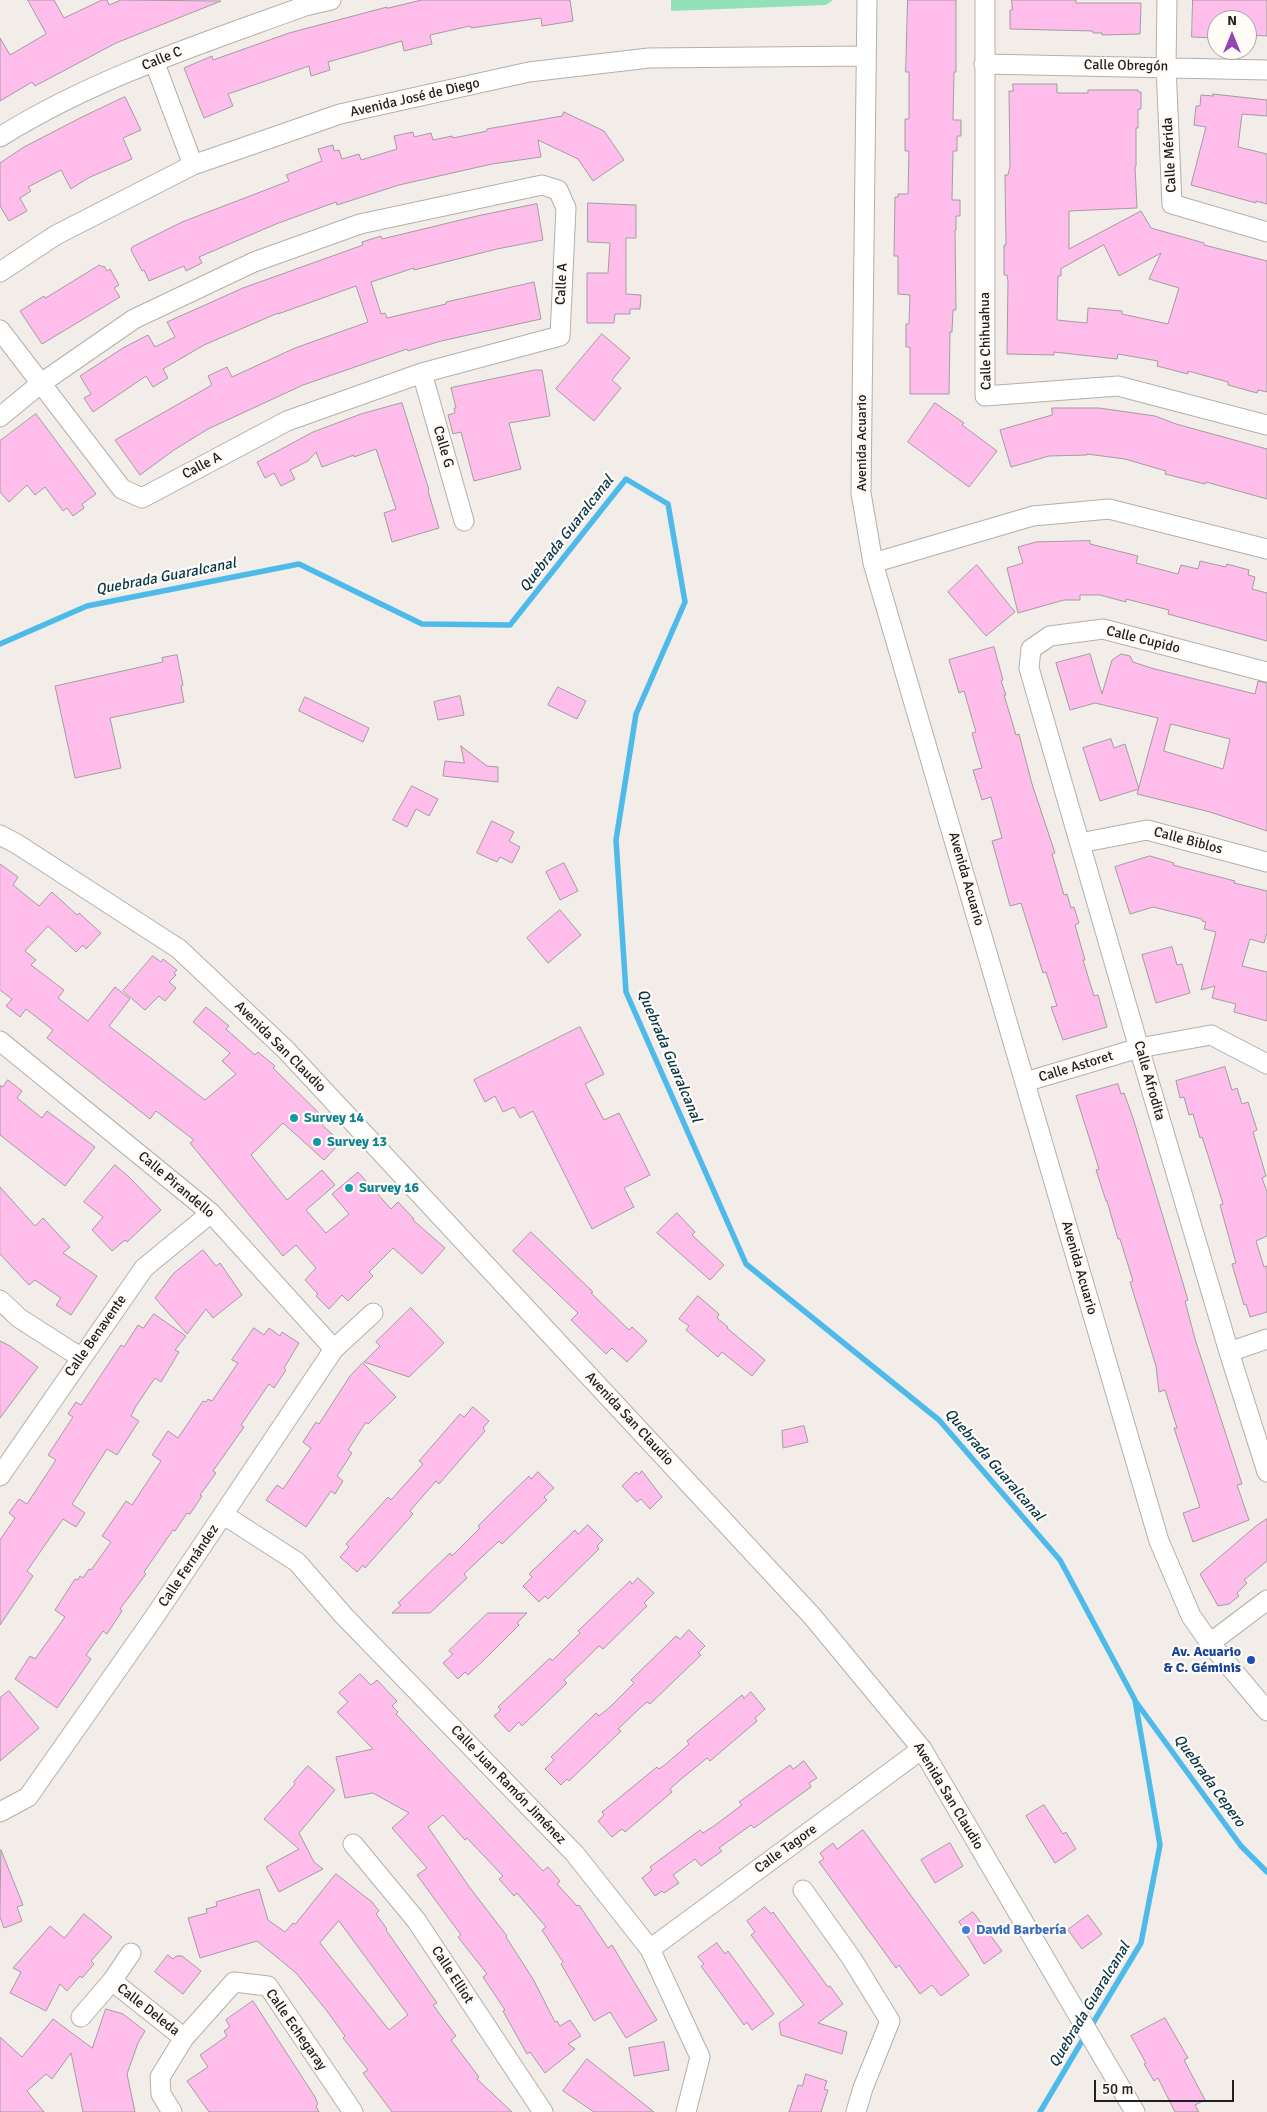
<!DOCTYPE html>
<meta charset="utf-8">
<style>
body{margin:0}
#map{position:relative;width:1267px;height:2112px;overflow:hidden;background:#f2ede8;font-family:Signika,sans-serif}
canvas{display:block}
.north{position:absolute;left:1207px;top:10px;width:50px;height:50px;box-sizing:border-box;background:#fffbf6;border:1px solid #a7a3a0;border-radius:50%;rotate:0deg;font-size:14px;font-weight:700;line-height:20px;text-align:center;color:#22201e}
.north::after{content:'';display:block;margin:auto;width:18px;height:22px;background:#9645b5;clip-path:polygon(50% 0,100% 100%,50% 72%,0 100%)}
.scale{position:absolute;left:1094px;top:2080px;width:140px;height:22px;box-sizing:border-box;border:2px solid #22201e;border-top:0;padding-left:6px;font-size:15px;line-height:18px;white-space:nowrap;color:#22201e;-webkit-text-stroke:4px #fffbf6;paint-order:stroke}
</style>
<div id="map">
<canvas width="1267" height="2112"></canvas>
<div class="north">N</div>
<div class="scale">50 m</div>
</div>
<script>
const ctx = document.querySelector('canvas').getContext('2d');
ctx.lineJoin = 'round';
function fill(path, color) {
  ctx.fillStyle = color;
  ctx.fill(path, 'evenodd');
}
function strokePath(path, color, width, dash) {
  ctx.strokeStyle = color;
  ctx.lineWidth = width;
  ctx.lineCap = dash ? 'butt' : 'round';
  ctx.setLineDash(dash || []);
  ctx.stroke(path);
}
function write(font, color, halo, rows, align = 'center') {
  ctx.font = font + ' Signika,sans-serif';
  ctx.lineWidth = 4.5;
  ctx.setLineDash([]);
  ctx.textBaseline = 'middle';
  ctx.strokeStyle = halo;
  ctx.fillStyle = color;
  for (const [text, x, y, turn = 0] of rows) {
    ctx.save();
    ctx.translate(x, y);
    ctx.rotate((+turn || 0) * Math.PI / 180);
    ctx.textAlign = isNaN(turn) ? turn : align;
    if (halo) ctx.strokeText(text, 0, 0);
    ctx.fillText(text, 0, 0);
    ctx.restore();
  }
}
fill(new Path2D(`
 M671 0H833L826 5 671 11Z`), '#93e1bb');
strokePath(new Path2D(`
 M0 644 87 606 299 564 422 624 510 625 626 479 668 504 685 602 636 714 616 840 626 992 746 1264 939 1420 1060 1560 1135 1700 1160 1845 1141 1943 1090 2028
 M1136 1702 1241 1846 1267 1872
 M1040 2112 1085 2036`), '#4ebaea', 5.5);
const building = new Path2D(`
 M28 0H54L64 18 102 0H107L109 5 121 0 221 1 116 43 35 86 32 82 0 101V38L10 55 46 34Z
 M422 0H570L573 21 542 26 541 18 471 28 470 26 430 35 432 44 404 51 402 41 328 62 330 70 311 76 309 66 228 94 233 106 204 118 184 68 212 56 213 60 289 33 387 7V8Z
 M908 0H956V72H954L953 120H961V136H957V151H953L952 200H960V216H956V230H955L956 310H953L952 332H950L949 394H910V347H906V324H909L910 295 898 294V256H894L895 197H898V194H908L909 151H905V119H909V72H906Z
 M1012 0H1076V3H1141L1140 34 1102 35V33H1093V31L1010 29V10H1012Z
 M1193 0H1267V36L1247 35V20H1217V38L1192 37Z
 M1013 84H1057V93H1088V90H1138V92H1141V109H1138V128H1136V166H1135L1137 208 1069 211V249L1141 211 1151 228 1204 243V245L1267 261V392L1258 390 1257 393 1228 385V382L1188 371V374L1157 366 1158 361 1118 354 1117 359 1054 352V355L1007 354 1008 281 1007 275H1004V245H1006L1005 175H1008L1010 166 1009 91H1013ZM1104 245 1119 276 1161 253 1149 279 1179 288 1168 324 1122 314V311L1088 308 1087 323 1057 320 1058 276H1061V269Z
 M1213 94 1267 100V116L1242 114 1238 147 1267 154V204L1256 201V203L1191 185 1206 127 1194 125 1196 106H1200L1201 95 1213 96Z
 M125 97 141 130 123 138 132 159 88 178 71 189 61 170 28 187 31 191 20 198 27 211 9 221 0 206V163L24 147 82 117Z
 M564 112 604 131 624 160 593 181 578 159 538 140 541 157 492 164 399 185 337 205 336 202 276 224 199 257 202 263 186 271 184 266 149 281 144 270 142 271 131 250 132 247 182 222 289 181 286 175 322 161 318 149 333 145 334 151 339 150 342 159 359 154 361 160 397 149 394 136 413 132 414 137 431 133 433 140 452 136 453 138 487 131V129L562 116Z
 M588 203 636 205V238H626V294L641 295 640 309H630V314H615L614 323H587V273H608L610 243 588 242Z
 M537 204 543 240 497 249 414 270V268L371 282 381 314 385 313 387 318 446 304V302L534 282 541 319 441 341 408 351 407 349 303 385 208 429 174 450 140 475 115 440 212 385 208 376 227 367 232 377 295 348 368 322 356 286 278 314V313L204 345 163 369 168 378 153 387 146 376 93 412 84 398 91 394 80 376 123 348 148 335 155 347 175 337 167 322 243 288 363 245 362 242 381 236 382 239 477 216Z
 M100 265 102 267 104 266 107 271 110 269 119 285 114 288 120 297 42 344 20 311 44 296 45 298Z
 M602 334 630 358 612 380 621 388 594 421 556 389Z
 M535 370H542L550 416 509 423 521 469 474 481 461 432 453 434 448 415 455 413 454 408H456L451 388Z
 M402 403 429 490 428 491 439 528 392 542 384 513 396 509 376 449 354 457V455L322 467 316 452 308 461 290 470 295 479 281 486 274 473 265 478 257 462 313 432 361 414Z
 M935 403 964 423 962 425 997 451 969 487 908 442Z
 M1052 408H1099L1155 416 1176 424 1267 449V499L1206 482 1205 484 1165 474 1166 471 1125 459 1087 454V455L1049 456 1011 467 1000 430 1052 415Z
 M36 414 96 494 82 504 84 508 73 516 67 508 63 511 45 487 35 495 27 485 9 502 0 492V441Z
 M1090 541V544L1138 556 1136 563 1178 574 1181 565 1198 569 1200 561 1226 567 1227 564 1249 570 1248 575 1255 577 1252 589 1267 593V641L1168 614 1169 610 1126 599V602L1100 595H1080V600H1064L1018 613 1007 568 1023 563 1018 547 1036 542Z
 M977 565 1015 612 986 636 948 592Z
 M994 647 1003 680 1001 681 1006 695H1004L1016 735 1019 734 1032 784 1055 853 1052 854 1064 895 1067 894 1071 908 1074 907 1079 923 1075 925 1085 960H1083L1094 996 1098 995 1107 1027 1063 1040 1051 1007 1057 1006 1046 972 1043 973 1021 903 1010 906 992 841 1002 838 991 797 982 800 973 770 982 768 972 733 976 732 964 691 959 693 949 660Z
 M1090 654 1102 694 1112 660 1121 654 1130 656 1133 662 1151 668 1255 694 1258 681 1267 683V831L1210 812 1137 794 1158 718 1095 703 1070 710 1056 663ZM1171 724 1230 739 1223 769 1164 751Z
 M177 655 183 685 181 686 184 702 110 718 121 768 75 778 55 686 163 662 162 658Z
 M558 687 586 701 577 719 548 705Z
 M460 696 464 715 438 720 434 702Z
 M305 697 369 728 363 742 299 711Z
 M1111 739 1114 748 1125 744 1139 789 1100 801 1083 748Z
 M461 746 487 766 498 767V782L443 776 445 761 464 763Z
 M412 786 438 799 429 816 416 809 407 827 393 820Z
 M492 821 514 832 509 841 520 847 512 863 500 857 497 862 477 853Z
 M1150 856 1174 863 1173 865 1235 881 1234 883 1267 891V933L1264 943 1250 939 1242 966 1267 972V1021L1234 1012 1236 1004 1212 998 1215 986 1201 990 1216 932 1204 929 1206 922 1202 921V919L1153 907 1130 914 1115 867Z
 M564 863 578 891 560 900 546 872Z
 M0 864 18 877 13 885 39 906 52 892 77 915 79 913 101 933 86 949 83 945 76 952 48 926 25 951 36 960 31 965 64 990 58 998 88 1021 115 987 130 999 109 1026 205 1100 236 1074 222 1061 230 1053 193 1022 206 1007 229 1026 226 1029 255 1055 258 1052 275 1066 273 1068 326 1120 322 1125 341 1142 324 1160 283 1123 251 1155 287 1200 322 1170 335 1185 306 1210 326 1233 349 1214 332 1194 358 1172 391 1209 398 1202 414 1219 413 1220 445 1248 422 1274 393 1248 369 1272 373 1276 348 1301 342 1295 329 1309 316 1296 318 1294 305 1280 316 1268 296 1245 283 1256 190 1143 194 1140 156 1111 150 1119 47 1038 53 1030 26 1009 20 1017 6 1006 12 999 0 990Z
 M560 910 581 935 548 963 527 938Z
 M1172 947 1177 965 1182 964 1190 993 1156 1003 1142 955Z
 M153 956 161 962 163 959 177 970 174 973 176 975 169 982 176 988 165 1001 159 996 145 1010 123 991Z
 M580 1027 604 1074 585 1084 604 1120 619 1113 650 1175 624 1188 634 1207 592 1229 533 1111 520 1118 514 1107 503 1112 495 1096 485 1102 474 1080Z
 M1225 1067 1232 1090 1237 1088 1242 1104 1248 1102 1257 1130 1253 1132 1266 1176 1262 1178 1267 1192V1236L1256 1241 1264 1267 1267 1266V1312L1250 1317 1246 1304 1244 1305 1232 1264 1236 1263 1220 1205 1223 1204 1207 1152 1202 1137 1200 1138 1193 1114 1189 1115 1184 1097 1180 1098 1176 1081Z
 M8 1080 22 1091 17 1098 42 1118 47 1111 95 1147 65 1186 0 1135V1085L2 1087Z
 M1118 1084 1121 1094 1124 1093 1133 1118 1167 1230 1188 1300 1185 1301 1195 1339 1242 1484 1237 1485 1249 1520 1193 1542 1183 1513 1200 1507 1174 1428H1177L1165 1390 1159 1392 1156 1366 1130 1282 1133 1281 1120 1239H1118L1107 1201H1106L1096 1170 1099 1169 1076 1096Z
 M115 1165 129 1177 161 1210 127 1242 125 1240 112 1251 92 1230 103 1217 84 1202Z
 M0 1187 35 1226 43 1218 70 1247 63 1253 97 1276 71 1315 56 1305 61 1298 35 1280 29 1285 0 1254Z
 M677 1213 695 1232 692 1235 724 1265 710 1280 657 1233Z
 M531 1232 593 1292 591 1293 629 1330 632 1327 647 1341 627 1362 612 1348 606 1354 571 1320 578 1313 513 1251Z
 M203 1250 216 1266 220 1263 242 1295 213 1318 206 1309 187 1334 155 1298 173 1274Z
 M698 1296 719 1314 717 1318 728 1327 727 1328 765 1360 752 1376 722 1352 718 1357 686 1330 689 1326 679 1319Z
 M411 1308 444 1343 409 1377 364 1362 380 1346 376 1342Z
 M154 1314 186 1336 175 1350 179 1352 161 1382 155 1378 136 1406 131 1416 139 1421 117 1455 107 1449 72 1504 85 1513 76 1527 63 1519 27 1571 33 1576 0 1625V1540L15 1518 9 1513 19 1499 27 1504 56 1460 48 1455 73 1417 68 1414 76 1402 81 1405 121 1345 124 1347 138 1325 143 1328Z
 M254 1328 264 1335 269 1328 280 1336 282 1332 299 1343 284 1368 286 1370 274 1388 269 1384 241 1425 244 1427 213 1471 216 1473 200 1495 202 1496 190 1514 187 1513 175 1531 173 1530 144 1572 146 1574 120 1609 122 1611 107 1634 103 1631 86 1655 91 1659 57 1708 15 1679 30 1656 35 1659 65 1617 55 1610 75 1579 78 1580 80 1576 83 1578 89 1569 91 1570 111 1542 102 1536 126 1501 132 1505 161 1461 152 1455 168 1431 178 1438 203 1401 206 1402 208 1399 212 1401 238 1363 232 1360Z
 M0 1341 10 1346 38 1367 0 1418Z
 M363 1363 396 1397 368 1424 366 1422 348 1450 352 1453 337 1476 343 1481 335 1494 331 1491 306 1527 266 1500 277 1485 283 1489 311 1448 303 1442 316 1422 319 1424 350 1376Z
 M473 1407 489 1421 483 1428 485 1431 439 1484 436 1481 410 1511 413 1514 365 1568 363 1565 357 1572 340 1557 349 1547 346 1544 388 1497 391 1500 423 1464 419 1461 460 1414 464 1417Z
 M804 1426 808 1442 783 1448 782 1431Z
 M642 1471 662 1497 650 1509 641 1499 637 1502 622 1486 636 1472 639 1474Z
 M538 1472 554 1488 544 1497 547 1500 502 1544 499 1541 464 1574 467 1578 430 1613H392L401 1605 398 1603 450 1553 452 1556 480 1528 478 1526 497 1507 529 1476 531 1479Z
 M1267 1519V1561L1244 1580 1247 1583 1237 1593 1239 1596 1229 1604 1218 1606 1200 1574 1256 1526Z
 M588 1525 603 1540 597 1546 599 1549 548 1599 545 1596 539 1602 523 1586 532 1577 529 1574 575 1530 578 1534Z
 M638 1578 654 1593 644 1603 647 1606 603 1649 599 1646 564 1680 567 1683 522 1726 519 1722 509 1732 494 1716 501 1710 498 1707 550 1658 552 1661 580 1633 578 1631 630 1581 632 1584Z
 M488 1613H527L517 1623 519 1625 487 1657 468 1675 465 1672 458 1679 443 1663 453 1654 449 1651Z
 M689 1630 705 1646 698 1653 701 1655 650 1704 647 1702 640 1708 618 1729 621 1731 569 1781 567 1779 561 1785 545 1769 554 1760 551 1757 596 1713 599 1716 610 1707 634 1683 631 1680 676 1636 680 1639Z
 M360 1674 371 1685 377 1680 397 1701 392 1706 398 1712 396 1714 543 1871 548 1867 560 1881 557 1884 577 1906 579 1905 608 1948 612 1945 657 2020 626 2038 610 2012 594 2021 561 1964 563 1962 542 1930 546 1927 517 1893 514 1896 499 1879 503 1876 467 1838 465 1840 443 1815 428 1827 470 1888 507 1936 506 1937 533 1979 555 2022 557 2021 560 2026 570 2020 581 2036 568 2044 575 2049 545 2073 530 2052 527 2054 503 2011 505 2010 483 1977 487 1974 458 1937 461 1935 417 1875 427 1868 392 1828 409 1813 373 1793 345 1798 336 1757 373 1749 337 1712 348 1702 339 1693Z
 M9 1691 39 1728 0 1761V1698Z
 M751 1692 765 1709 755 1718 757 1721 710 1761 707 1758 680 1780 670 1789 672 1792 625 1832 622 1829 612 1837 598 1821 604 1815 602 1812 657 1767 659 1769 666 1764 689 1744 687 1741 742 1695 744 1698Z
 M804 1761 817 1778 809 1783 811 1787 754 1828 751 1825 744 1830 719 1848 722 1851 701 1866 695 1859 673 1875 679 1883 664 1893 662 1891 655 1896 642 1878 652 1870 650 1867 700 1830 703 1833 714 1826 742 1805 739 1802 790 1765 793 1769Z
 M308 1766 335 1790 299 1833 314 1862 323 1869 279 1892 266 1867 299 1849 264 1819 295 1784 294 1782Z
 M1044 1805 1063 1834 1066 1832 1076 1849 1055 1863 1026 1816Z
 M863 1830 969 1975 941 1996 932 1985 920 1994 899 1965 896 1968 819 1862 824 1859 820 1853 833 1843 837 1849Z
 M950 1843 963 1866 935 1883 921 1860Z
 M1 1850 23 1905 17 1907 22 1921 4 1928 0 1917Z
 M336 1874 372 1902 379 1911 376 1914 387 1929 386 1930 437 2003 433 2005 456 2036 451 2040 479 2077 477 2079 512 2112H392L363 2073 368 2070 343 2038 345 2036 327 2011 296 1973 278 1958 257 1941 200 1958 188 1918 207 1913 206 1909 217 1906 216 1902 259 1889 268 1920 285 1932 293 1923 295 1924ZM339 1921 408 2015 389 2030 320 1943Z
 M765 1907 771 1914 773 1912 828 1987 830 1986 843 2004 818 2023 847 2032 842 2054 781 2035 779 2023 804 2005 751 1935 755 1932 747 1921Z
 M973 1912 1002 1951 984 1964 959 1922Z
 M84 1914 112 1937 91 1961 94 1964 82 1978 80 1976 67 1991 60 1984 46 2011 10 1993 21 1972 13 1968 50 1926 64 1938Z
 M1088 1915 1102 1934 1082 1949 1068 1930Z
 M717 1943 725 1954 728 1951 774 2014 752 2030 747 2022 744 2025 701 1966 704 1964 698 1957Z
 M168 1955 173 1959 176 1956H182L201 1971 183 1994 155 1972Z
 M253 2001 315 2097 318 2104 316 2106 319 2112H209L187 2081 208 2067 200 2055 227 2036 224 2031 230 2027 226 2020Z
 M106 2009 123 2014 145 2031 138 2043 127 2074 135 2112H83L71 2053 52 2079 46 2074 27 2091 44 2112H0V2037L22 2057 53 2019 92 2048Z
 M1165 2018 1188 2058 1184 2060 1205 2100 1195 2105 1199 2112H1175L1158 2078 1154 2081 1144 2064 1146 2063 1131 2036Z
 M664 2042 669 2070 634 2076 629 2048Z
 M587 2059 654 2112H594L563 2091Z
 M806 2074 827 2081 824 2089 828 2090 821 2112H789L798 2085 802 2086Z`);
fill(building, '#febdeb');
strokePath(building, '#a29ca0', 1);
const minor = new Path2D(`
 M867 0 861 493 873 563 1159 1541 1191 1616 1210 1643 1267 1711
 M985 0V396L1118 386 1267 425
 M1167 0 1166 66 1172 204 1267 232
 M154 61 193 165
 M984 64 1267 70
 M0 137C94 78 201 44 305 6L331 0
 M0 272 56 235 193 165 340 114 529 72 649 58 866 56
 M0 330 122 489 142 498 287 421 422 373 560 336 566 208 558 190 542 185 360 224 254 262 134 319 40 384 0 417
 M422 373 464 521
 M873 563 1033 516 1109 509 1267 549
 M1267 672 1103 629 1050 636 1031 649 1029 668 1139 1048 1229 1352 1267 1472
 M0 835 17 844 179 949 286 1050 812 1616 922 1749 1135 2112
 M1080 843 1147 830 1267 862
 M0 1041 211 1213 334 1349
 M1025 1082 1139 1048 1211 1035 1267 1064
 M0 1300 19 1318 80 1357
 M1229 1352 1267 1339
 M0 1476 144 1268 211 1213
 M224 1515 297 1562 344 1616 575 1854 650 1949 700 2057 686 2112
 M1210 1643 1267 1600
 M0 1812 28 1797 155 1616 334 1349 373 1313
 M353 1844 416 1920 543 2112
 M803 1890 852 1959 890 2021 863 2088 856 2112
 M650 1949 922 1749
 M112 1981 184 2038
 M81 2017 112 1981 131 1953
 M172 2112 161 2094 160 2077 184 2038 234 1982 268 1986 353 2112`);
strokePath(minor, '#b4afaa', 21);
strokePath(minor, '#fff', 19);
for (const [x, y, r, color] of [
 [294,1118,5,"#0f9aa8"],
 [317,1142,5,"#0f9aa8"],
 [349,1188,5,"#0f9aa8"],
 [1251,1660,5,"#1a4fb4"],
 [966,1930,5,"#3f7fe0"]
]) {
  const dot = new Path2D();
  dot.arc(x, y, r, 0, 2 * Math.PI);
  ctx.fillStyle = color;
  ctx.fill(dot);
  strokePath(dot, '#fffbf6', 2);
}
write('14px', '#22201e', '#fffbf6', [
 ["Calle C",162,59,-22],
 ["Calle Obregón",1126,66,1],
 ["Avenida José de Diego",415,98,-13],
 ["Calle Mérida",1170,155,-93],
 ["Calle A",562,284,-87],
 ["Calle Chihuahua",986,341,-91],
 ["Avenida Acuario",862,443,-90],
 ["Calle G",443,447,74],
 ["Calle A",202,466,-28],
 ["Calle Cupido",1143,640,14],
 ["Calle Biblos",1188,841,15],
 ["Avenida Acuario",966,879,74],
 ["Avenida San Claudio",280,1047,45],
 ["Calle Astoret",1076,1067,-17],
 ["Calle Afrodita",1149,1081,74],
 ["Calle Pirandello",176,1185,40],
 ["Avenida Acuario",1079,1268,74],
 ["Calle Benavente",96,1336,-55],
 ["Avenida San Claudio",629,1419,47],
 ["Calle Fernández",189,1566,-56],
 ["Calle Juan Ramón Jiménez",508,1785,46],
 ["Avenida San Claudio",948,1796,59],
 ["Calle Tagore",786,1849,-36],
 ["Calle Elliot",452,1975,57],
 ["Calle Deleda",148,2010,38],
 ["Calle Echegaray",296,2030,55]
]);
write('bold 14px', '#0d838f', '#fffbf6', [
 ["Survey 14",304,1118],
 ["Survey 13",327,1142],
 ["Survey 16",359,1188]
], 'left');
write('bold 14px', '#164399', '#fffbf6', [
 ["Av. Acuario",1241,1652],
 ["& C. Géminis",1241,1668]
], 'right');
write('bold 14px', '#366cbe', '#fffbf6', [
 ["David Barbería",976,1930]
], 'left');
write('italic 15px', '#05364a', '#fffbf6', [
 ["Quebrada Guaralcanal",567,534,-52],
 ["Quebrada Guaralcanal",166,577,-11],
 ["Quebrada Guaralcanal",669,1056,67],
 ["Quebrada Guaralcanal",994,1465,49],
 ["Quebrada Cepero",1209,1781,54],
 ["Quebrada Guaralcanal",1090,2005,-59]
]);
</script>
